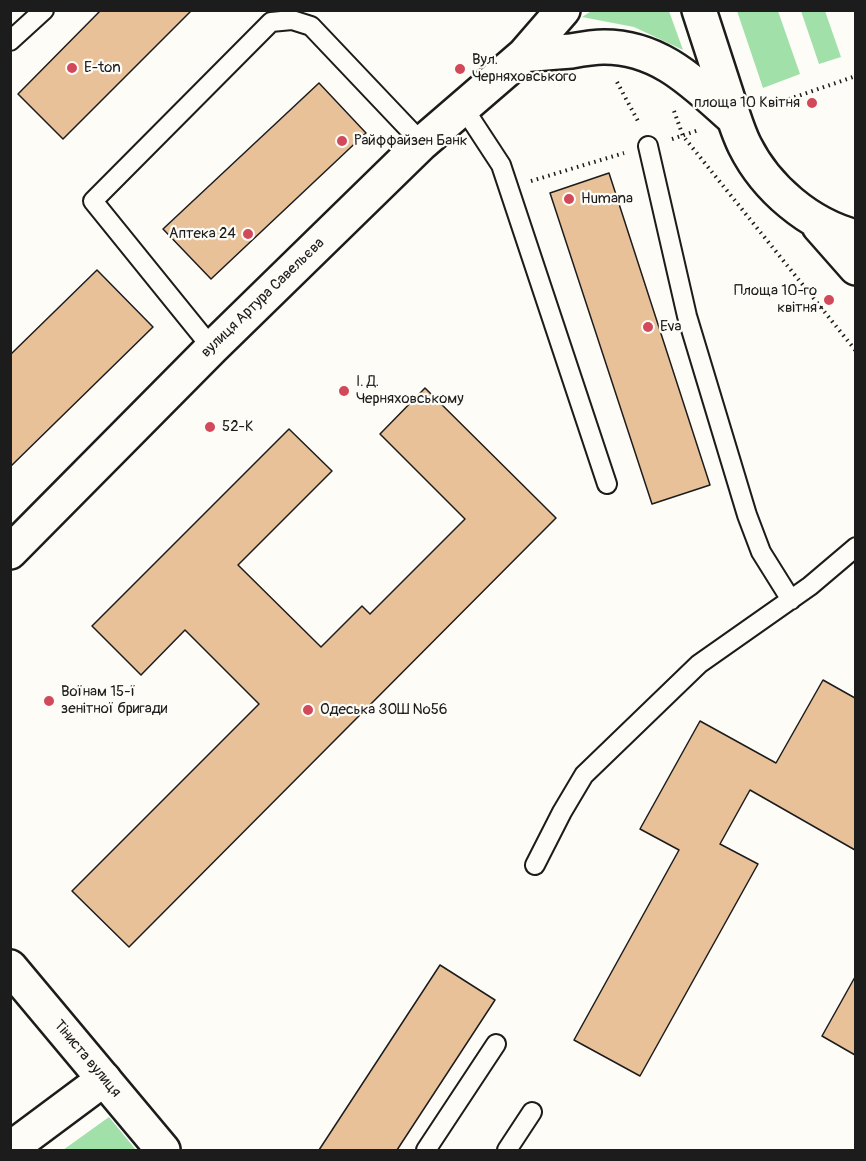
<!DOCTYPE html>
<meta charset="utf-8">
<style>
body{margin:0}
#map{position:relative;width:866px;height:1161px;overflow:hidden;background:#fdfcf7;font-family:Pangolin,sans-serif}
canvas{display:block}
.frame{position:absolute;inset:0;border:12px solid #1c1c1c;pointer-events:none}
</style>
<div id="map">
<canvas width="866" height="1161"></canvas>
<div class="frame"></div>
</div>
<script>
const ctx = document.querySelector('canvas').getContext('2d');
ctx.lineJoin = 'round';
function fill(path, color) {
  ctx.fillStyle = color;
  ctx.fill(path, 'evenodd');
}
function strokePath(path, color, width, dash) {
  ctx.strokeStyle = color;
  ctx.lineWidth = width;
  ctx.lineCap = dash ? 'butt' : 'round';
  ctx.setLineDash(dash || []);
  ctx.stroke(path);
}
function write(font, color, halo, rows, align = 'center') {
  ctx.font = font + ' Pangolin,sans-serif';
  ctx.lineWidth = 4.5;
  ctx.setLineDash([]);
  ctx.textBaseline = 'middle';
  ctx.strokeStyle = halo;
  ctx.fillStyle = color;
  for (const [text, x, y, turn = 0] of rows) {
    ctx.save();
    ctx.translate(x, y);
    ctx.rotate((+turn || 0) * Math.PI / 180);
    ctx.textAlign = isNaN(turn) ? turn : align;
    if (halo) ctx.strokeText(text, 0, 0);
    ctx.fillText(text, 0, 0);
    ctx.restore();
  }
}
fill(new Path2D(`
 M593 10 669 11 683 50 634 27 582 17Z
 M737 11H778L800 74 763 88Z
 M801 11H825L841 57 819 64Z
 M109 1117 136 1150H63Z`), '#a1e1a9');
const building = new Path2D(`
 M101 10H192L63 139 18 94Z
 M319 83 366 133 211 279 163 229Z
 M609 173 710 485 652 504 550 193Z
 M97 270 153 327 10 467V355Z
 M425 388 556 518 129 947 72 891 259 704 185 630 141 675 92 626 289 429 332 471 238 565 321 647 362 606 370 614 465 519 380 434Z
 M823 680 855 698V850L750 790 720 844 758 864 640 1076 574 1040 679 850 640 829 700 721 776 763Z
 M440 965 495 1000 397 1150H319Z
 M855 977V1055L822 1036Z`);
fill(building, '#e9c199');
strokePath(building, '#1c1c1c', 1.5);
const service = new Path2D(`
 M10 41 44 10
 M463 107 501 165 607 484
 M648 146 687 316 747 515 761 552 791 600
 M212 348 93 201 271 22 292 20 311 26 422 143
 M535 865 562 812 584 775 699 664 810 586 856 547
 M426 1150 496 1044
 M507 1150 532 1112`);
const minor = new Path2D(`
 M10 1149 104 1079`);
const tertiary = new Path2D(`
 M10 967 163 1150`);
const secondary = new Path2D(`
 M699 10C708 37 716 63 725 90 731 108 736 128 745 146 766 188 809 225 856 237
 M524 55C540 53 556 52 571 51 582 49 593 47 604 47 659 47 693 82 731 116
 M819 226 856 268
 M10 552 212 348 422 143 524 55 563 10`);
strokePath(service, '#1c1c1c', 22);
strokePath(minor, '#1c1c1c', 38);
strokePath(tertiary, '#1c1c1c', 38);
strokePath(secondary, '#1c1c1c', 38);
strokePath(new Path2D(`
 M617 82 639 123
 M766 107 856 76
 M674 111 683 136 856 351
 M672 139 699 130
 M531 181 624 153
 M821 308 829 300`), '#1c1c1c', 4, [1.5, 4.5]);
strokePath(service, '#fdfcf7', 18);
strokePath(minor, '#fdfcf7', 33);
strokePath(tertiary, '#fdfcf7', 33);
strokePath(secondary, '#fdfcf7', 33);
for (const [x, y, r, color] of [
 [72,68,6,"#d1495b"],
 [460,69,6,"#d1495b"],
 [812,103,6,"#d1495b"],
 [342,141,6,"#d1495b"],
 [569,199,6,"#d1495b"],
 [248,234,6,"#d1495b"],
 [829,300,6,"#d1495b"],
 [648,327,6,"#d1495b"],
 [344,391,6,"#d1495b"],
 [210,427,6,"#d1495b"],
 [49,701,6,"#d1495b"],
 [308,710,6,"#d1495b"]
]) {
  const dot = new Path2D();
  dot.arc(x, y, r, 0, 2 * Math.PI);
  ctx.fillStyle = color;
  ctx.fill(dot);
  strokePath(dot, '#fdfcf7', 2);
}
write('15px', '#1c1c1c', '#fdfcf7', [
 ["Вул.",472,60],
 ["Черняховського",472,77],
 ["E-ton",84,68],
 ["площа 10 Квітня",800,103,"right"],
 ["Райффайзен Банк",354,141],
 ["Humana",581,199],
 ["Аптека 24",236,234,"right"],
 ["Площа 10-го",817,291,"right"],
 ["квітня",817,308,"right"],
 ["Eva",660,327],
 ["І. Д.",356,382],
 ["Черняховському",356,399],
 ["52-К",222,427],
 ["Воїнам 15-ї",61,692],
 ["зенітної бригади",61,709],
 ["Одеська ЗОШ №56",320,710]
], 'left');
write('15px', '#1c1c1c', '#fdfcf7', [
 ["вулиця Артура Савельєва",263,298,-44],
 ["Тіниста вулиця",87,1059,50]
]);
</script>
